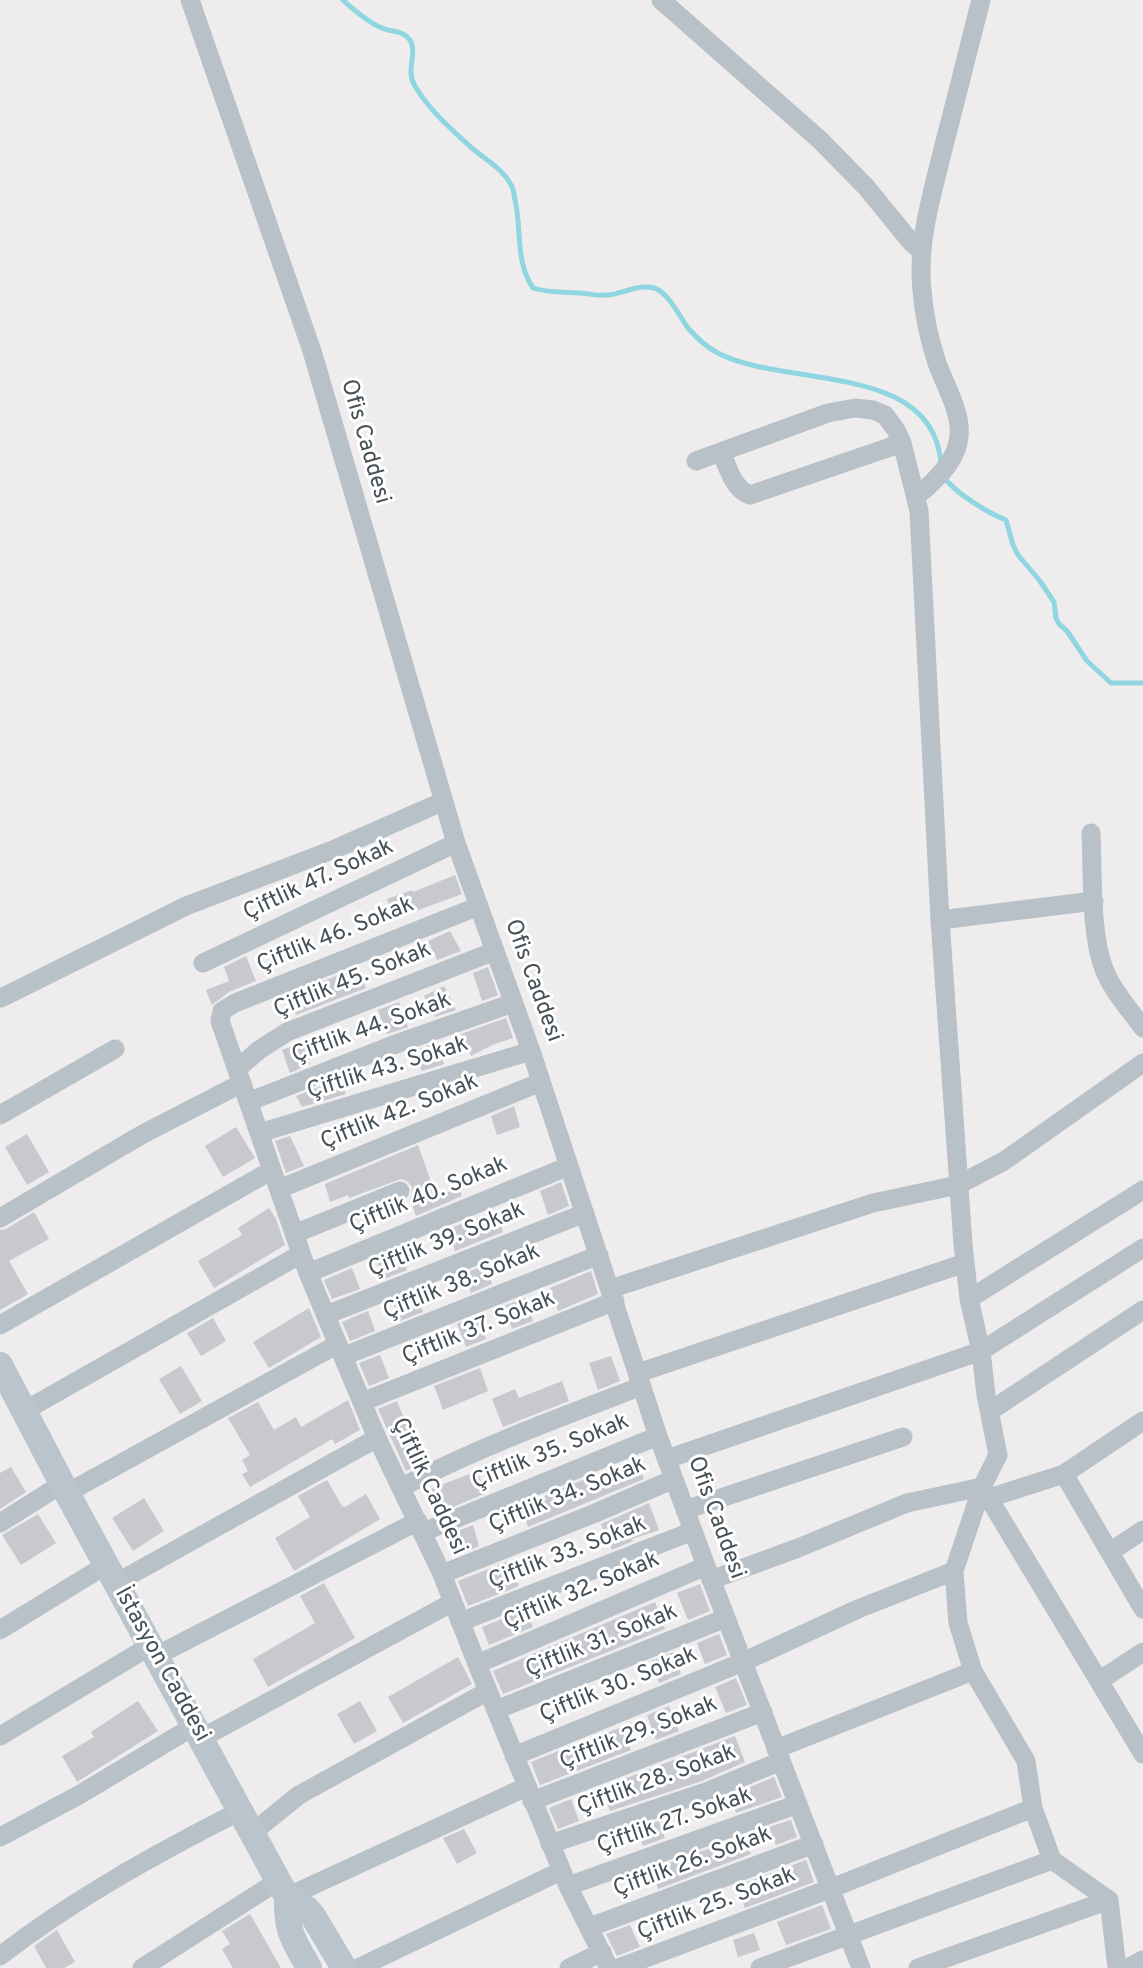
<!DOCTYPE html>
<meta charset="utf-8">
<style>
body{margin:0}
canvas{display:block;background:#eeecec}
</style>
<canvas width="1143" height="1968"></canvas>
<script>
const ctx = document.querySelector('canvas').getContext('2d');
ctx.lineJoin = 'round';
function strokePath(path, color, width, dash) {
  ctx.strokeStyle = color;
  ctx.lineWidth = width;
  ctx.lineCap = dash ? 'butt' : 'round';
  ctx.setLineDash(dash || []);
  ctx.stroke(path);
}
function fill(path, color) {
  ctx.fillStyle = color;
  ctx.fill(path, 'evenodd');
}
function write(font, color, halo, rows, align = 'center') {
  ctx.font = font + ' Overpass,sans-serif';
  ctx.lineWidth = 6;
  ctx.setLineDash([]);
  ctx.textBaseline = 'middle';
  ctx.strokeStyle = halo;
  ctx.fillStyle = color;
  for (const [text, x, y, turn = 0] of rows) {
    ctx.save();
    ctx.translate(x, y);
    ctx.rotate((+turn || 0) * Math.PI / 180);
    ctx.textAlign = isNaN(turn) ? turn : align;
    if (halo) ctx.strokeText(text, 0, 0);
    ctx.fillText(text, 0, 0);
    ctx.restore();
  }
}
strokePath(new Path2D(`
 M343 0C351 8 371 24 382 28 392 33 402 29 410 40 418 52 405 71 415 86 429 110 452 130 473 149 486 160 503 169 511 185 514 189 514 196 515 200 522 230 515 262 533 288 548 293 564 292 580 293 589 294 598 296 607 295 623 294 637 284 654 288 668 292 680 317 688 328 695 336 707 347 716 352 782 389 934 360 941 464
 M944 477C955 493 988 513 1006 520L1013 545 1018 555 1040 581 1054 602 1056 618 1059 624 1067 631 1087 661 1111 683H1143`), '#8fd6e0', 5);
fill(new Path2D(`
 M455 875 462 894 394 919 387 899 412 890 413 892Z
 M450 931 461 951 437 960 428 941Z
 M246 956 256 981 229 992 212 1005 206 990 229 981 224 967Z
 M488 967 498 995 482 1001 473 973Z
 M357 968 366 988 296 1015 290 994 314 987 313 985Z
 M444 986 456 1010 435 1017 424 996Z
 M399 1002 408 1027 387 1034 378 1010Z
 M506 1018 513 1038 492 1045 471 1056 461 1034Z
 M303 1042 310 1064 290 1073 282 1050Z
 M435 1043 444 1064 422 1071 413 1051Z
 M339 1079 346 1094 302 1107 296 1096Z
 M514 1106 520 1127 497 1135 491 1116Z
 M236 1127 255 1158 223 1177 205 1146Z
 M27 1134 49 1172 27 1185 5 1147Z
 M290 1136 304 1166 286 1173 275 1141Z
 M418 1145 436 1196 459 1188 462 1196 416 1216 410 1199 412 1193V1187L407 1181 401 1179 349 1198 348 1195 330 1202 325 1184Z
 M561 1182 569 1206 548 1215 540 1191Z
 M269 1208 276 1219 285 1245 214 1288 198 1261 242 1235 238 1228Z
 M496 1211 503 1232 455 1251 448 1229Z
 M34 1212 49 1239 9 1261 28 1294 0 1310V1230L6 1229Z
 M399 1249 407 1270 384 1279 376 1259Z
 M485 1265 492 1284 471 1293 464 1274Z
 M352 1268 360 1289 332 1299 324 1280Z
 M591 1271 598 1294 558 1311 550 1288Z
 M415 1293 423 1312 400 1321 393 1302Z
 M525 1298 533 1321 512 1329 504 1306Z
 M309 1308 321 1337 269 1368 253 1342Z
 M368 1311 375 1331 350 1341 342 1322Z
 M478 1316 486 1339 466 1347 457 1324Z
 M213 1318 226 1341 201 1356 187 1333Z
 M380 1355 389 1378 369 1386 359 1363Z
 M611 1356 620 1381 598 1390 589 1363Z
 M181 1366 202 1401 180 1414 159 1379Z
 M480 1368 488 1391 443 1410 434 1386Z
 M562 1381 569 1401 503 1427 492 1399 515 1389 519 1398Z
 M348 1400 360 1430 335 1444 332 1439 250 1487 242 1474 248 1471 242 1460 250 1455 228 1418 258 1402 274 1430 296 1417 301 1427Z
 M397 1401 422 1463 406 1471 378 1409Z
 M636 1458 644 1479 528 1527 520 1506Z
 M11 1467 26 1492 0 1509V1473Z
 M477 1471 486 1493 441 1512 431 1489Z
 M327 1480 342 1506 345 1507 366 1494 380 1519 294 1571 275 1538 310 1517 298 1496Z
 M144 1498 164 1531 133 1551 112 1518Z
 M649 1503 659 1530 632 1539 633 1541 612 1550 601 1524Z
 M38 1514 56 1543 21 1565 2 1535Z
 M473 1525 479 1546 455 1556 448 1535Z
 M509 1561 519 1586 468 1606 458 1581Z
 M324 1583 355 1638 268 1687 253 1659 315 1623 300 1596Z
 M700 1584 710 1611 688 1620 677 1593Z
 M655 1602 665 1629 503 1694 493 1671Z
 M527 1609 533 1627 489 1645 482 1627Z
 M719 1634 727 1655 705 1664 697 1643Z
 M673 1652 681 1674 659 1683 651 1661Z
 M458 1657 472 1684 403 1723 388 1697Z
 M736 1678 747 1705 726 1713 715 1687Z
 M138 1701 158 1731 77 1782 62 1756 94 1737 91 1732Z
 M360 1701 377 1731 354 1744 337 1714Z
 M669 1706 679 1731 656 1740 647 1715Z
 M622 1727 631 1750 540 1785 531 1762 571 1746 602 1739 601 1735Z
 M735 1736 745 1762 702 1781 610 1811 601 1788Z
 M774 1777 782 1797 736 1813 731 1795Z
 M571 1799 579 1821 558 1829 549 1808Z
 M791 1820 797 1837 776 1845 769 1827Z
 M659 1821 665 1838 643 1846 636 1828Z
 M464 1829 477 1853 457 1864 443 1838Z
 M744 1836 751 1854 658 1889 652 1869Z
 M806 1860 814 1882 745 1908 737 1886Z
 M822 1905 831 1929 786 1945 777 1922Z
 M250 1914 281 1968H233L222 1949 230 1944 222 1931Z
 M630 1925 640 1947 617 1956 606 1934Z
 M57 1930 75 1962 64 1968H46L34 1946Z
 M754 1933 760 1950 738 1957 733 1940Z`), '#c7c9ce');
strokePath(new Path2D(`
 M190 0 312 351 456 843 531 1051 658 1436 706 1566 861 1968
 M661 0 820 140 866 187 911 242 922 252
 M721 452C728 467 733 489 750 495L902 443
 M696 461 828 413 855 408 873 410 885 415 896 430 902 443 919 511 940 920 963 1244 969 1299 981 1351 986 1395 998 1455 982 1487 954 1571 958 1623 973 1671 1026 1761 1033 1808 1052 1860 1109 1900 1117 1968
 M916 496C927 489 935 480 943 471 976 433 951 401 937 363 929 339 924 315 922 290 917 242 932 195 943 149 956 100 968 50 981 0
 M1091 833C1093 873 1090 933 1104 969 1112 990 1130 1010 1143 1028
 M479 906 235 1003 222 1011 220 1021 308 1273 377 1438 442 1574 477 1664 568 1886 609 1968
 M940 920 1094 901
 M203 963 456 843
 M1 998 186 906 335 849 444 801
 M237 1069 259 1050 287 1032 495 951
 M248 1102 393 1045 513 1003
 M0 1115 115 1049
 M259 1133 531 1051
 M279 1189 541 1082
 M0 1218 143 1134 242 1083
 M294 1234 400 1191
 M308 1273 569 1166
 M610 1289 873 1203 958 1185 1004 1161 1143 1063
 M969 1299 1143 1190
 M326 1315 585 1213
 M0 1325 272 1170
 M344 1356 599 1255
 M638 1373 965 1263
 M362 1402 615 1301
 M24 1411 301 1254
 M990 1411 1143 1310
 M667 1459 981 1351 1143 1248
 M1064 1474 1143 1609
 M402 1487C479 1447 561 1417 642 1386
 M67 1493 338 1344
 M989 1498 1064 1474 1143 1421
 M685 1510 903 1437
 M0 1523 62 1484
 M423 1532 658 1436
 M1110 1552 1143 1530
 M442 1574 593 1514 674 1479
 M711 1580 798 1548 907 1503 982 1487 1143 1754
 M116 1583 377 1438
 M460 1622 693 1531
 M0 1630 106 1565
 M156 1656 418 1521
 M477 1664 706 1566
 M1099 1681 1143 1652
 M496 1710 726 1618
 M0 1736 150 1646
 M200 1739 453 1602
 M776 1749 973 1671
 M514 1756 743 1662 858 1609 954 1571
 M532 1801 763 1712
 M252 1833 299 1795 488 1691
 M0 1837 79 1795 194 1726
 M550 1844 706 1792 781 1761
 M568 1886 798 1804
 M287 1897 526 1787
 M590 1927 814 1844
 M0 1956C74 1899 157 1853 240 1811
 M142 1968 278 1881
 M358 1968 561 1871
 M569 1968 602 1952
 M619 1968 832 1888 1033 1808
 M760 1968 1052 1860
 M918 1968 1109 1900
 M1128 1968 1143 1960`), '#b8c1c7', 19);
strokePath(new Path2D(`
 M0 1365 67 1493 287 1897C286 1932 293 1939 309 1968
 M287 1897 307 1909 313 1916 344 1968`), '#b9c4cc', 26);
write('23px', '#465057', '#fff', [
 ["Ofis Caddesi",364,442,74],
 ["Çiftlik 47. Sokak",319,881,-25],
 ["Çiftlik 46. Sokak",336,936,-22],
 ["Çiftlik 45. Sokak",353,981,-22],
 ["Ofis Caddesi",532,981,70],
 ["Çiftlik 44. Sokak",372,1029,-20],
 ["Çiftlik 43. Sokak",388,1069,-17],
 ["Çiftlik 42. Sokak",400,1113,-22],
 ["Çiftlik 40. Sokak",429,1196,-22],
 ["Çiftlik 39. Sokak",447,1241,-22],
 ["Çiftlik 38. Sokak",462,1283,-22],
 ["Çiftlik 37. Sokak",479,1329,-22],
 ["Çiftlik 35. Sokak",551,1453,-22],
 ["Çiftlik Caddesi",428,1487,65],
 ["Çiftlik 34. Sokak",568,1496,-22],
 ["Ofis Caddesi",715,1518,70],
 ["Çiftlik 33. Sokak",568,1554,-21],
 ["Çiftlik 32. Sokak",582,1592,-23],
 ["Çiftlik 31. Sokak",602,1642,-22],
 ["İstasyon Caddesi",161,1665,61],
 ["Çiftlik 30. Sokak",619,1686,-22],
 ["Çiftlik 29. Sokak",639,1734,-21],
 ["Çiftlik 28. Sokak",657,1781,-20],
 ["Çiftlik 27. Sokak",675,1822,-19],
 ["Çiftlik 26. Sokak",693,1863,-20],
 ["Çiftlik 25. Sokak",717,1905,-21]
]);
</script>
